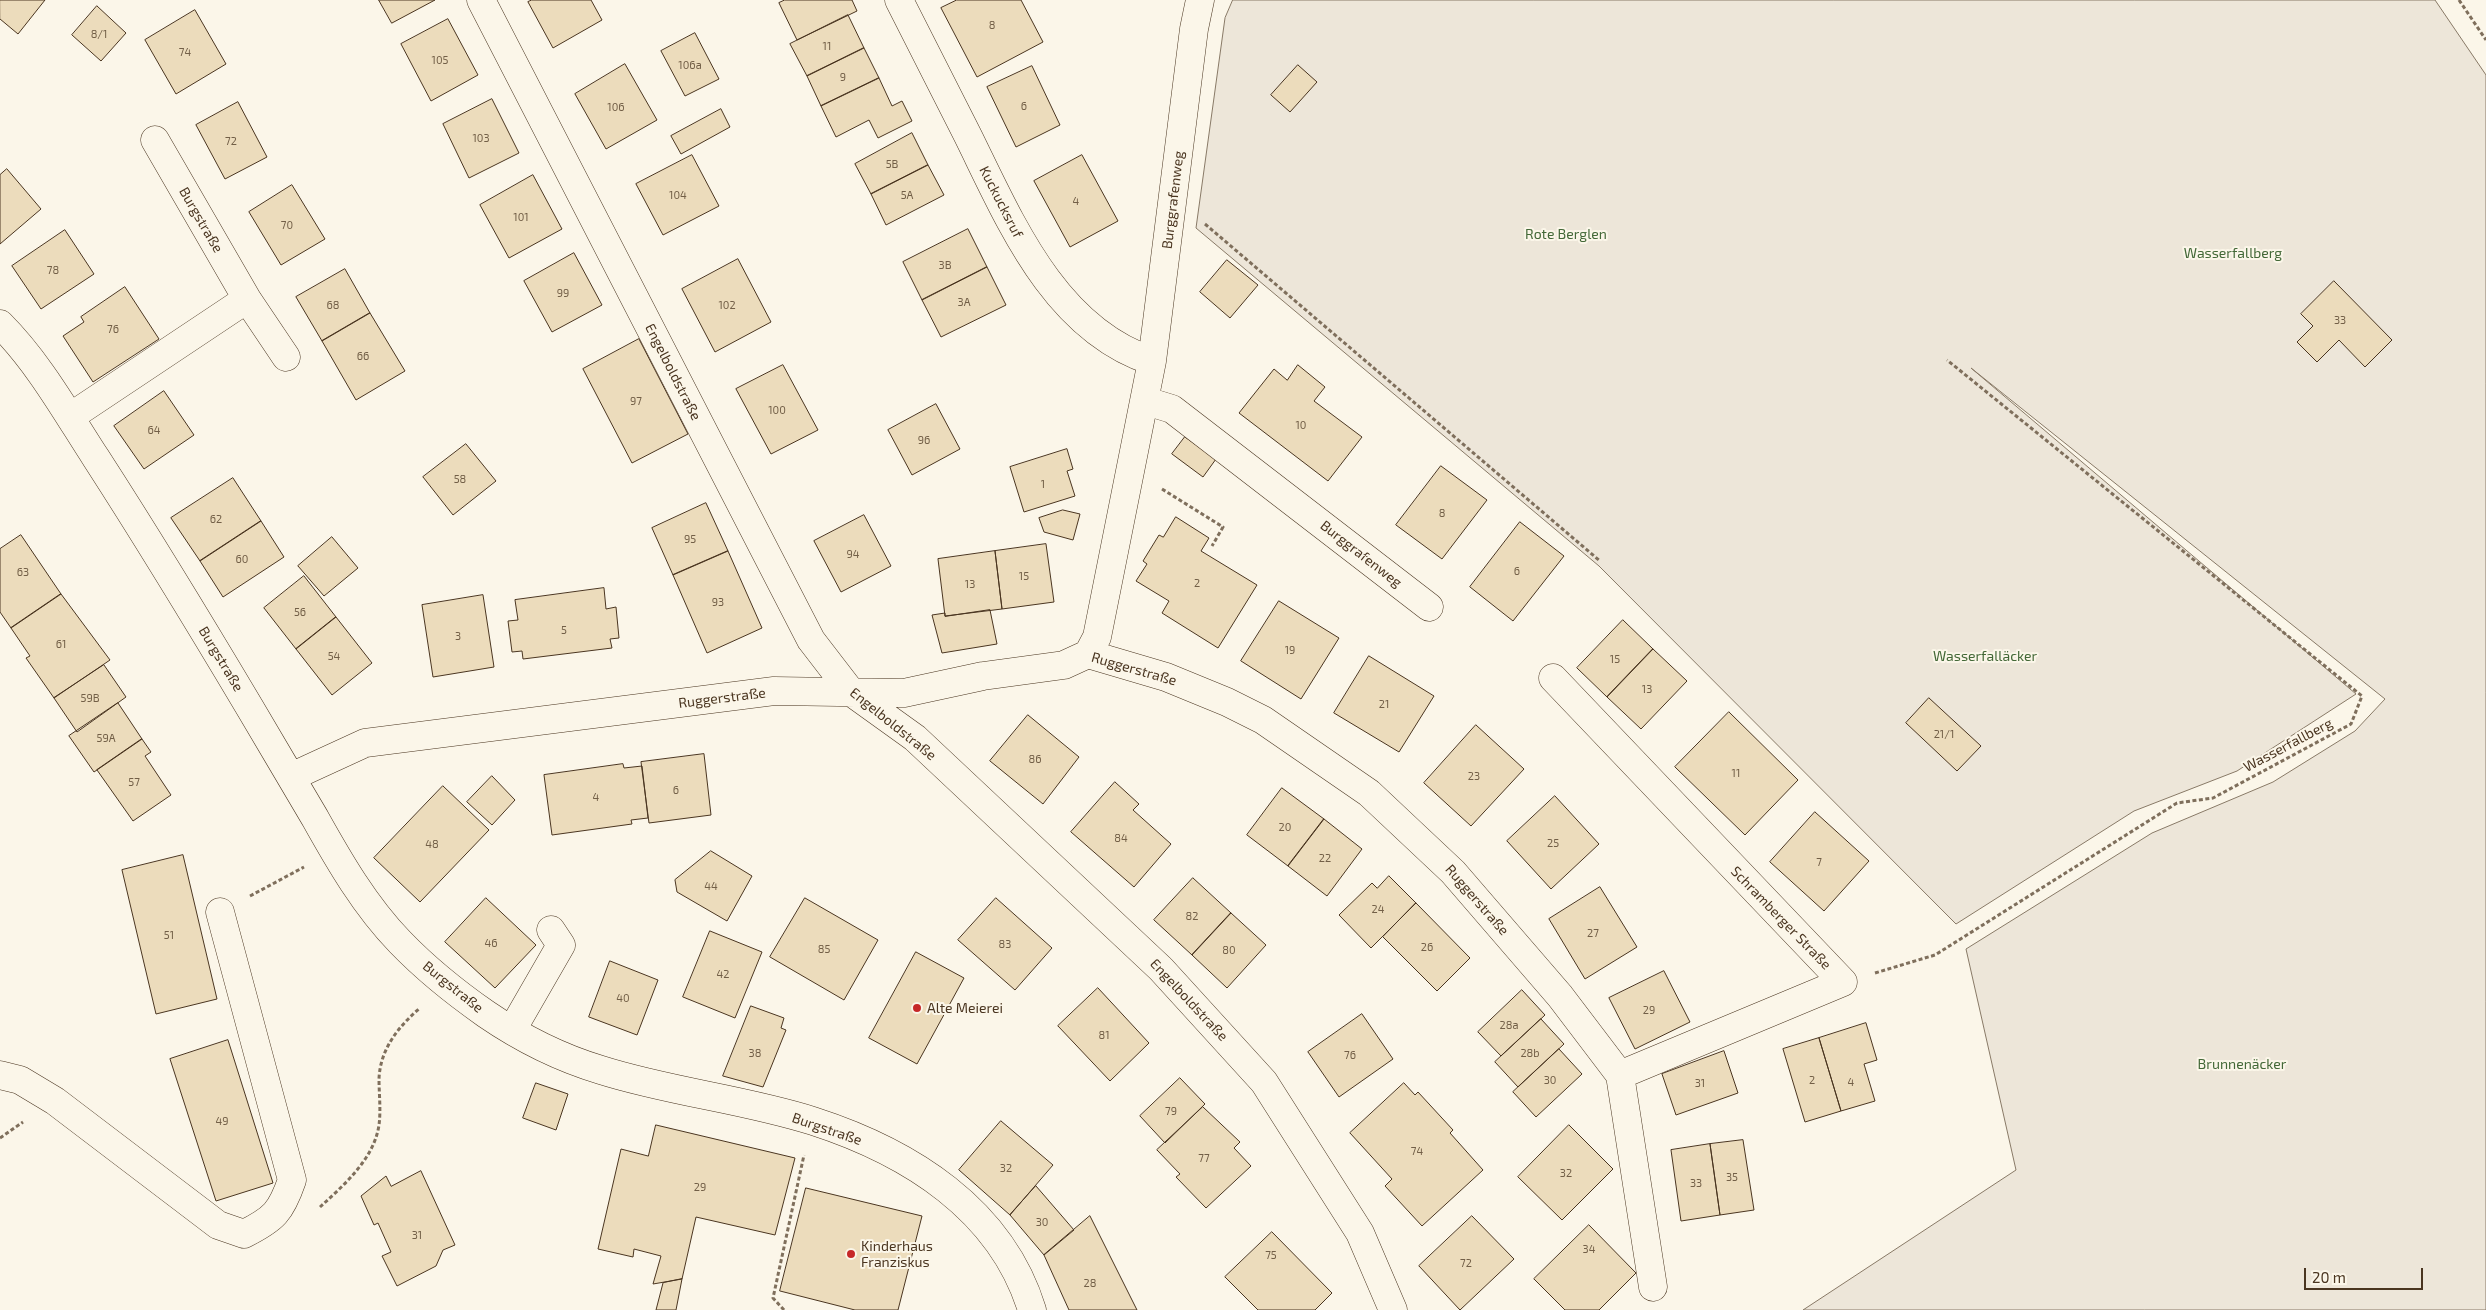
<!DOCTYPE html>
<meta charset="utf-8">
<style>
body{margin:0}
#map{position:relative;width:2486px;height:1310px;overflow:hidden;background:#fbf6e9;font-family:"Exo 2",sans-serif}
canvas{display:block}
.scale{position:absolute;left:2304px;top:1268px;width:119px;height:22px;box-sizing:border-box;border:2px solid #4a3520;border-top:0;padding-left:6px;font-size:15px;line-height:18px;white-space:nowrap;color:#4a3520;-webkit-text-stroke:4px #fbf6e9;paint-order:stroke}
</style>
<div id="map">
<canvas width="2486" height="1310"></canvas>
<div class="scale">20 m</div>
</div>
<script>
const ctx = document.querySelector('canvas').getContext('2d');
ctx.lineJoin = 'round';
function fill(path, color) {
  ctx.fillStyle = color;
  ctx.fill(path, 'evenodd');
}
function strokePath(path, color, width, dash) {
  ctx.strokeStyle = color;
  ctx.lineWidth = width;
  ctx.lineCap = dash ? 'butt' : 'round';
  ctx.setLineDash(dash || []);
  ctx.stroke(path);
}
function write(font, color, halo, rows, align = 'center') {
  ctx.font = font + ' "Exo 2",sans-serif';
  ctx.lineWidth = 4;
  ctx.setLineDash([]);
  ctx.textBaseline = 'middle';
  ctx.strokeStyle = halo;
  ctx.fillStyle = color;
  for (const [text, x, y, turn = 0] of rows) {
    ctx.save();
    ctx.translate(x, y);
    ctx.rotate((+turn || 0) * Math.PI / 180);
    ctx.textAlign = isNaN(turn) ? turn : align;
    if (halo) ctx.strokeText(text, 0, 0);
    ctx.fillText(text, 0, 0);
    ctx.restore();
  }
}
const green = new Path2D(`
 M1233 0H2435L2486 75V1310H1803L2016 1170 1966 949 2152 833 2273 782 2355 731 2385 699 1971 368 2356 694 2237 771 2134 811 1956 924 1599 566 1196 228 1225 18Z`);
fill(green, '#ede6d9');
strokePath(green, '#887966', 1);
const building = new Path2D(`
 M0 0H45L18 34 0 19Z
 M379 0H435L392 23Z
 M532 0H591L602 20 553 48 528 2Z
 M785 0H852L857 11 797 40 779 3Z
 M957 0H1021L1043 42 977 77 941 8Z
 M97 6 126 33 101 61 72 35Z
 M195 10 226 64 176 94 145 40Z
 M848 15 864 48 807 76 790 44Z
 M448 19 478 75 431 101 401 44Z
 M695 33 719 79 685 96 661 51Z
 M864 48 879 78 821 106 807 76Z
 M625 64 657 120 606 149 575 94Z
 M1298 65 1317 82 1290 112 1271 95Z
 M1032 66 1060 125 1016 147 987 87Z
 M879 78 892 106 902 101 912 121 878 138 869 120 836 137 821 106Z
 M492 99 519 153 469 178 443 124Z
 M238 102 267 157 225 179 196 125Z
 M721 109 730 127 681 154 671 136Z
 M912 133 928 165 871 194 855 164Z
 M692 155 719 206 663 235 636 184Z
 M1082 155 1118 221 1070 247 1034 181Z
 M928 165 944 195 886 225 871 194Z
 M7 169 41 209 0 244V175Z
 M533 175 562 229 509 258 480 205Z
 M292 185 325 239 281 265 249 212Z
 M968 229 987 267 922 300 903 262Z
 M65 230 94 274 41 309 12 266Z
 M574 253 602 305 552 332 524 281Z
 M738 259 771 322 715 352 682 289Z
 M1227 260 1258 285 1230 318 1200 292Z
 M987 267 1006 305 941 337 922 300Z
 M345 269 370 313 322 341 296 297Z
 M2334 281 2392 340 2365 367 2339 340 2317 362 2297 342 2313 326 2301 314Z
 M125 287 159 339 93 382 63 336 84 322 81 317Z
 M370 313 405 371 356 400 322 341Z
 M639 339 688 434 632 463 583 369Z
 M783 365 818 430 771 454 736 389Z
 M1298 365 1325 387 1314 401 1362 437 1328 481 1239 413 1274 369 1287 380Z
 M164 391 194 435 144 469 114 426Z
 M936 404 960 449 912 475 888 430Z
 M1185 437 1216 459 1203 477 1172 454Z
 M466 444 496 481 453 515 423 477Z
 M1067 449 1073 469 1067 471 1075 496 1024 512 1010 467Z
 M1441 466 1487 500 1442 559 1396 525Z
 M233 478 261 521 200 561 171 518Z
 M706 503 728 551 673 575 652 528Z
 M1063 510 1080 514 1073 540 1044 532 1039 518Z
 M864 515 891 566 841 592 814 541Z
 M1176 517 1209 538 1201 551 1257 585 1218 648 1162 613 1169 601 1136 581 1147 564 1143 561 1159 535 1163 537Z
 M261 521 284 557 223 597 200 561Z
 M1520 522 1564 556 1513 621 1470 587Z
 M21 535 61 594 11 628 0 612V549Z
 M332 537 358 568 324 596 298 566Z
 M1046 544 1054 602 1002 609 995 551Z
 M728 551 762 628 707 653 673 575Z
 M995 551 1002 609 945 616 938 559Z
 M304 576 336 617 296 649 264 608Z
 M604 588 606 609 616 607 619 638 610 639 612 648 523 659 522 651 512 652 508 621 518 620 515 600Z
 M61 594 110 660 54 698 26 658 30 656 11 628Z
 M483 595 494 667 433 677 422 605Z
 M1279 601 1339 638 1301 699 1241 661Z
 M990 610 997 644 942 653 932 615 945 613V616Z
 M336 617 372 663 332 695 296 649Z
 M1623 620 1653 649 1607 697 1577 668Z
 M1653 649 1687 681 1641 729 1607 697Z
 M1369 656 1434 696 1399 752 1334 713Z
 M104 665 126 697 77 732 54 698Z
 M1929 698 1981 746 1957 771 1906 723Z
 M118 703 142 739 94 772 69 736Z
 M1729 712 1798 780 1745 835 1675 767Z
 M1028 715 1079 757 1043 804 990 761Z
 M1476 725 1524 769 1471 826 1424 783Z
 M142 739 151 752 145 756 171 795 133 821 97 770Z
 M704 754 711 815 649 823 641 762Z
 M623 764 624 768 642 766 648 818 631 820 632 824 552 835 544 775Z
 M492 776 515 800 492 825 467 802Z
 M1115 782 1139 804 1133 810 1171 844 1134 887 1071 832Z
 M443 786 489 830 420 902 374 858Z
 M1282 788 1324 819 1288 866 1247 835Z
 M1555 796 1599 844 1551 889 1507 841Z
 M1815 812 1869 861 1824 911 1770 862Z
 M1324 819 1362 849 1327 896 1288 866Z
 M711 851 752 876 727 921 677 892 675 880Z
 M183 855 217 999 156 1014 122 870Z
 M1389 876 1416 903 1371 948 1339 915 1372 883 1377 888Z
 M1193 878 1231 913 1192 955 1154 920Z
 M1600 887 1637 947 1585 979 1549 919Z
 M486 898 536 945 495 988 445 942Z
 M805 898 878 940 844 1000 770 957Z
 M996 898 1052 948 1015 990 958 940Z
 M1416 903 1470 958 1437 991 1383 937Z
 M1231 913 1266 945 1227 988 1192 955Z
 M710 931 762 952 735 1018 683 997Z
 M916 952 964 978 917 1064 869 1038Z
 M610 961 658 980 637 1035 589 1017Z
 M1664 971 1690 1022 1635 1049 1609 998Z
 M1098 988 1149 1043 1110 1081 1058 1026Z
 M1522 990 1545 1015 1501 1056 1478 1032Z
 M751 1006 784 1018 781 1028 786 1030 763 1087 723 1076Z
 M1362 1014 1393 1059 1339 1097 1308 1052Z
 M1541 1019 1564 1044 1518 1087 1495 1062Z
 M1866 1023 1877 1060 1864 1064 1875 1101 1841 1111 1819 1038Z
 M1819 1038 1841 1111 1805 1122 1783 1049Z
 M228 1040 273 1183 216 1201 170 1059Z
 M1559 1049 1582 1074 1536 1117 1513 1092Z
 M1724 1051 1738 1093 1676 1115 1662 1074Z
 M1180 1078 1205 1104 1165 1143 1140 1116Z
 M536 1083 568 1094 556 1130 523 1118Z
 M1404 1083 1415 1095 1418 1092 1453 1130 1450 1133 1483 1170 1422 1226 1385 1186 1392 1179 1350 1133Z
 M1203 1107 1240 1142 1234 1148 1251 1166 1206 1208 1176 1177 1180 1174 1157 1150Z
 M1001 1121 1053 1165 1010 1215 959 1170Z
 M656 1125 795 1158 775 1235 696 1217 682 1279 653 1284 661 1256 634 1249 633 1257 598 1249 621 1149 648 1156Z
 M1569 1125 1613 1169 1562 1220 1518 1177Z
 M1743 1140 1754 1210 1720 1215 1710 1144Z
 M1710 1144 1720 1215 1681 1221 1671 1150Z
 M421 1171 455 1245 443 1250 436 1266 397 1286 382 1256 391 1252 378 1223 374 1225 361 1196 386 1176 391 1186Z
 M1036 1186 1074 1230 1044 1255 1010 1215Z
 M806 1188 922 1216 898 1310H855L780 1291Z
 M1090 1216 1137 1310H1069L1044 1255Z
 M1472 1216 1514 1259 1460 1310 1419 1266Z
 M1589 1225 1636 1273 1599 1310H1565L1534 1279Z
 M1272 1232 1332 1293 1315 1310H1258L1225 1277Z
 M682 1279 676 1310H656L663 1283Z`);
fill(building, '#ecdcbc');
strokePath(building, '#4a3520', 1);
const minor = new Path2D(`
 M481 0 811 640 851 692 915 738 1161 969 1264 1082 1360 1233 1393 1310
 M899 0C922 45 945 90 968 136 1010 221 1054 329 1152 361
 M247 299 286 357
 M0 324C39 363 66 412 96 458 149 540 200 624 250 708 272 745 293 781 315 818 339 861 365 906 400 942 426 969 456 993 486 1014 521 1038 561 1058 601 1070 670 1092 744 1099 813 1121 909 1152 1001 1209 1032 1310
 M1146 401 1172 409 1429 607
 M70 417 247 299 155 140
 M1088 654 1097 637 1152 361 1194 29 1200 0
 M1553 678 1843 982 1620 1075
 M291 777 365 743 774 691 904 693 983 676 1064 665 1088 654 1166 677 1227 702 1263 720 1369 793 1453 872 1560 996 1620 1075 1653 1287
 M512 1030 561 945 551 930
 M0 1075 20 1080 55 1101 218 1225 244 1234C274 1219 281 1212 292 1180L220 912`);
strokePath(minor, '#4a3520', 29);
strokePath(new Path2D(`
 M2459 0 2486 40
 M1205 224 1600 561
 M1162 489 1223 527 1212 546
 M250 896 304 867
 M1875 973 1935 955 2177 803 2213 798 2351 724 2362 696 1947 360
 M0 1138 23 1122
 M320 1207C344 1185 374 1159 379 1125 381 1110 379 1094 379 1079 380 1049 399 1026 420 1008
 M784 1310 773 1298 804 1155`), '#7f6f5c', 3, [4, 2.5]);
strokePath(minor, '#fbf6e9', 28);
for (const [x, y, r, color] of [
 [917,1008,5,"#c62828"],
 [851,1254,5,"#c62828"]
]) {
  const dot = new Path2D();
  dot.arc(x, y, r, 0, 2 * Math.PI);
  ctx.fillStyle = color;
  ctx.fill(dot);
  strokePath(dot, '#fbf6e9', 2);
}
write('11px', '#725f47', null, [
 ["8",992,25],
 ["8/1",99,34],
 ["11",827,46],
 ["74",185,52],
 ["105",440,60],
 ["106a",690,65],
 ["9",843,77],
 ["6",1024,106],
 ["106",616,107],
 ["103",481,138],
 ["72",231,141],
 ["5B",892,164],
 ["104",678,195],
 ["5A",907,195],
 ["4",1076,201],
 ["101",521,217],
 ["70",287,225],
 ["3B",945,265],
 ["78",53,270],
 ["99",563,293],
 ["3A",964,302],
 ["68",333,305],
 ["102",727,305],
 ["33",2340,320],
 ["76",113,329],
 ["66",363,356],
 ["97",636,401],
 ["100",777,410],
 ["10",1301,425],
 ["64",154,430],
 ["96",924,440],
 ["58",460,479],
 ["1",1043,484],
 ["8",1442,513],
 ["62",216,519],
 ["95",690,539],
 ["94",853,554],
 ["60",242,559],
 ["6",1517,571],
 ["63",23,572],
 ["15",1024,576],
 ["2",1197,583],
 ["13",970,584],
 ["93",718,602],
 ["56",300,612],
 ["5",564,630],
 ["3",458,636],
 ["61",61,644],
 ["19",1290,650],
 ["54",334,656],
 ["15",1615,659],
 ["13",1647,689],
 ["59B",90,698],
 ["21",1384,704],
 ["21/1",1944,734],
 ["59A",106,738],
 ["86",1035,759],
 ["11",1736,773],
 ["23",1474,776],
 ["57",134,782],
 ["6",676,790],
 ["4",596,797],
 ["20",1285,827],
 ["84",1121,838],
 ["25",1553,843],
 ["48",432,844],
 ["22",1325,858],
 ["7",1819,862],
 ["44",711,886],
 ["24",1378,909],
 ["82",1192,916],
 ["27",1593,933],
 ["51",169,935],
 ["46",491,943],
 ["83",1005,944],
 ["26",1427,947],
 ["85",824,949],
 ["80",1229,950],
 ["42",723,974],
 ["40",623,998],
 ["29",1649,1010],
 ["28a",1509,1025],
 ["81",1104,1035],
 ["38",755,1053],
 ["28b",1530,1053],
 ["76",1350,1055],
 ["30",1550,1080],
 ["2",1812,1080],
 ["4",1851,1082],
 ["31",1700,1083],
 ["79",1171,1111],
 ["49",222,1121],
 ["74",1417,1151],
 ["77",1204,1158],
 ["32",1006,1168],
 ["32",1566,1173],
 ["35",1732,1177],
 ["33",1696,1183],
 ["29",700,1187],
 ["30",1042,1222],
 ["31",417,1235],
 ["34",1589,1249],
 ["75",1271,1255],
 ["72",1466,1263],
 ["28",1090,1283]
]);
write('14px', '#4a3520', '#fbf6e9', [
 ["Burggrafenweg",1173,200,-83],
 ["Kuckucksruf",1001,202,63],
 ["Burgstraße",201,220,60],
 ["Engelboldstraße",673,372,63],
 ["Burggrafenweg",1361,554,38],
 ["Burgstraße",221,659,59],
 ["Ruggerstraße",1134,669,16],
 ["Ruggerstraße",722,698,-7],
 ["Engelboldstraße",893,724,39],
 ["Wasserfallberg",2288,745,-28],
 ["Ruggerstraße",1477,900,49],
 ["Schramberger Straße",1781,918,46],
 ["Burgstraße",453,987,39],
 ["Engelboldstraße",1189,1000,47],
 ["Burgstraße",827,1129,19]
]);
write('14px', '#436837', '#fbf6e9', [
 ["Rote Berglen",1566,234],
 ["Wasserfallberg",2233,253],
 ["Wasserfalläcker",1985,656],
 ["Brunnenäcker",2242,1064]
]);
write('14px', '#4a3520', '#fbf6e9', [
 ["Alte Meierei",927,1008],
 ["Kinderhaus",861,1246],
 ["Franziskus",861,1262]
], 'left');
</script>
